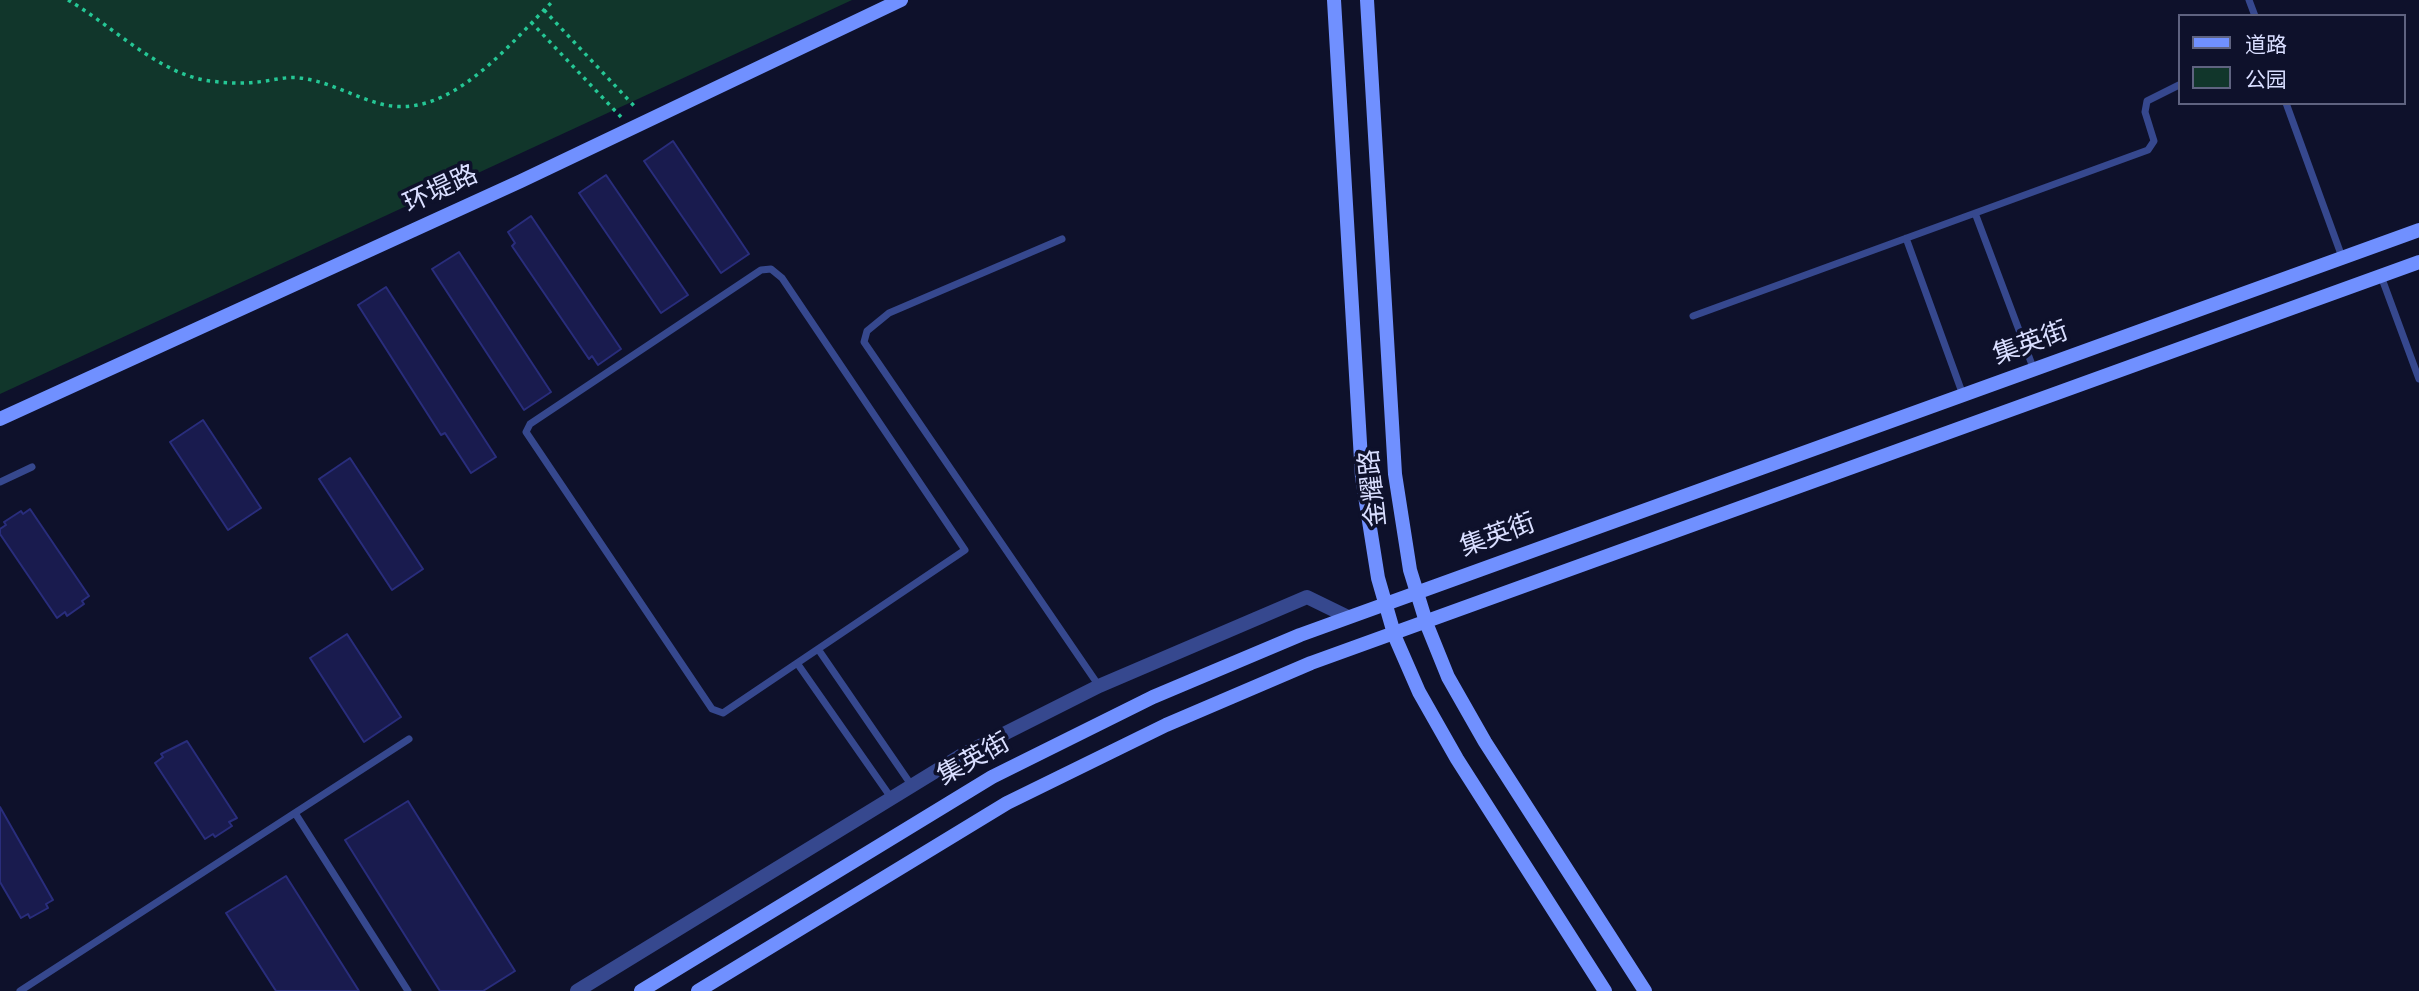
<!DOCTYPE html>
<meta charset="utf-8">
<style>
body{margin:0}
#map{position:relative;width:2419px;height:991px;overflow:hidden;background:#0e112b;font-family:Signika,"Noto Sans SC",sans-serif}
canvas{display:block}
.legend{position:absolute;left:2178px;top:14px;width:228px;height:91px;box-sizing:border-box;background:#0e112b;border:2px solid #5f6380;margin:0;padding:9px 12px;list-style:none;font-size:21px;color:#d9deff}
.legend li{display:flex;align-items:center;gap:14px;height:35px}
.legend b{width:35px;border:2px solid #5f6380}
</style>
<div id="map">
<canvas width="2419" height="991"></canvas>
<ul class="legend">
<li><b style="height:9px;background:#7090ff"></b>道路</li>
<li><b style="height:19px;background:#11362b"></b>公园</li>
</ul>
</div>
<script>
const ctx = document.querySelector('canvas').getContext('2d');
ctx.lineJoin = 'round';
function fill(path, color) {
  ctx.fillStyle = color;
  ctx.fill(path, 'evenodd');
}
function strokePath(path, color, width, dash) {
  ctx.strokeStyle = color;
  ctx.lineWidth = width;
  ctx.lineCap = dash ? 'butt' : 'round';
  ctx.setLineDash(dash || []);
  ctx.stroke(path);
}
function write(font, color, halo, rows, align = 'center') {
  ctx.font = font + ' Signika,"Noto Sans SC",sans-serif';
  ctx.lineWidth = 7;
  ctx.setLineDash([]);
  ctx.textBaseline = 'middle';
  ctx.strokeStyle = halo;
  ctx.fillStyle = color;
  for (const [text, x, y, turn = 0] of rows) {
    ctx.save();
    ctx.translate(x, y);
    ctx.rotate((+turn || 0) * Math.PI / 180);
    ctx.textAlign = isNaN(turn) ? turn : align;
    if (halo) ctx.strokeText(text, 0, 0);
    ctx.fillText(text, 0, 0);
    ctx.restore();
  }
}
fill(new Path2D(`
 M0 0H852L0 394Z`), '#11362b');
const building = new Path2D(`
 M673 141 749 254 721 273 644 161Z
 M606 175 688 295 661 313 579 193Z
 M531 216 621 349 598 365 592 356 589 359 512 246 515 243 508 232Z
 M459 252 551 392 524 410 432 269Z
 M386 287 496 457 471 473 445 433 441 435 358 305Z
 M203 420 261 508 228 530 170 442Z
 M350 458 423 569 392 590 319 479Z
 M30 509 89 596 82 601 84 604 67 616 65 612 57 618 0 534V529L6 525 4 522 21 511 23 514Z
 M347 634 401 717 364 742 310 658Z
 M187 741 237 818 229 822 232 826 215 837 213 834 205 839 155 763 163 757 161 754Z
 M408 801 515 971 483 991H440L345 840Z
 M0 807 53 900 46 904 48 908 30 918 28 914 21 918 0 882Z
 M286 876 359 991H276L226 913Z`);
fill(building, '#191b4e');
strokePath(building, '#292d7c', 2);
strokePath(new Path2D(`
 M68 0C113 26 158 74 210 81 226 83 242 84 257 82 271 81 286 76 300 78 328 81 354 97 381 104 450 122 510 43 554 0
 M544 10 637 109
 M531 22 621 117`), '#25c795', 3.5, [3.5, 5]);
strokePath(new Path2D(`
 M2249 0 2255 16
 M2286 103 2342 257
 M1975 213 2034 370
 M1906 238 1963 395
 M1062 239 889 313 867 331 864 342 1099 686
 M771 269 782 278 965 550 723 713 712 709 526 432 530 424 761 270Z
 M2381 276 2419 379
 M1693 316 2148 150 2154 141 2145 112 2147 101 2179 85
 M0 482 32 467
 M818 649 912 786
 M797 663 892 799
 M295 813 408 991
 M20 991 409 739`), '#36488e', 7);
strokePath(new Path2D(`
 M577 991 962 755 1099 686 1307 597 1348 617`), '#36488e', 14);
strokePath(new Path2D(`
 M1334 0 1362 477 1378 578 1395 637 1419 692 1457 759 1605 991
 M1367 0 1395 474 1410 570 1427 625 1448 677 1485 742 1645 991
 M0 419 521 181 901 0
 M641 991 992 777 1153 697 1300 635 2419 230
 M698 991 1007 803 1166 725 1311 663 2419 262`), '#7090ff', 14);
write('26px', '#d9deff', '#0e112b', [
 ["环堤路",441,190,-25],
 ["集英街",2031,344,-20],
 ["金耀路",1374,488,-96],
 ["集英街",1498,536,-20],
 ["集英街",974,760,-29]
]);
</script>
